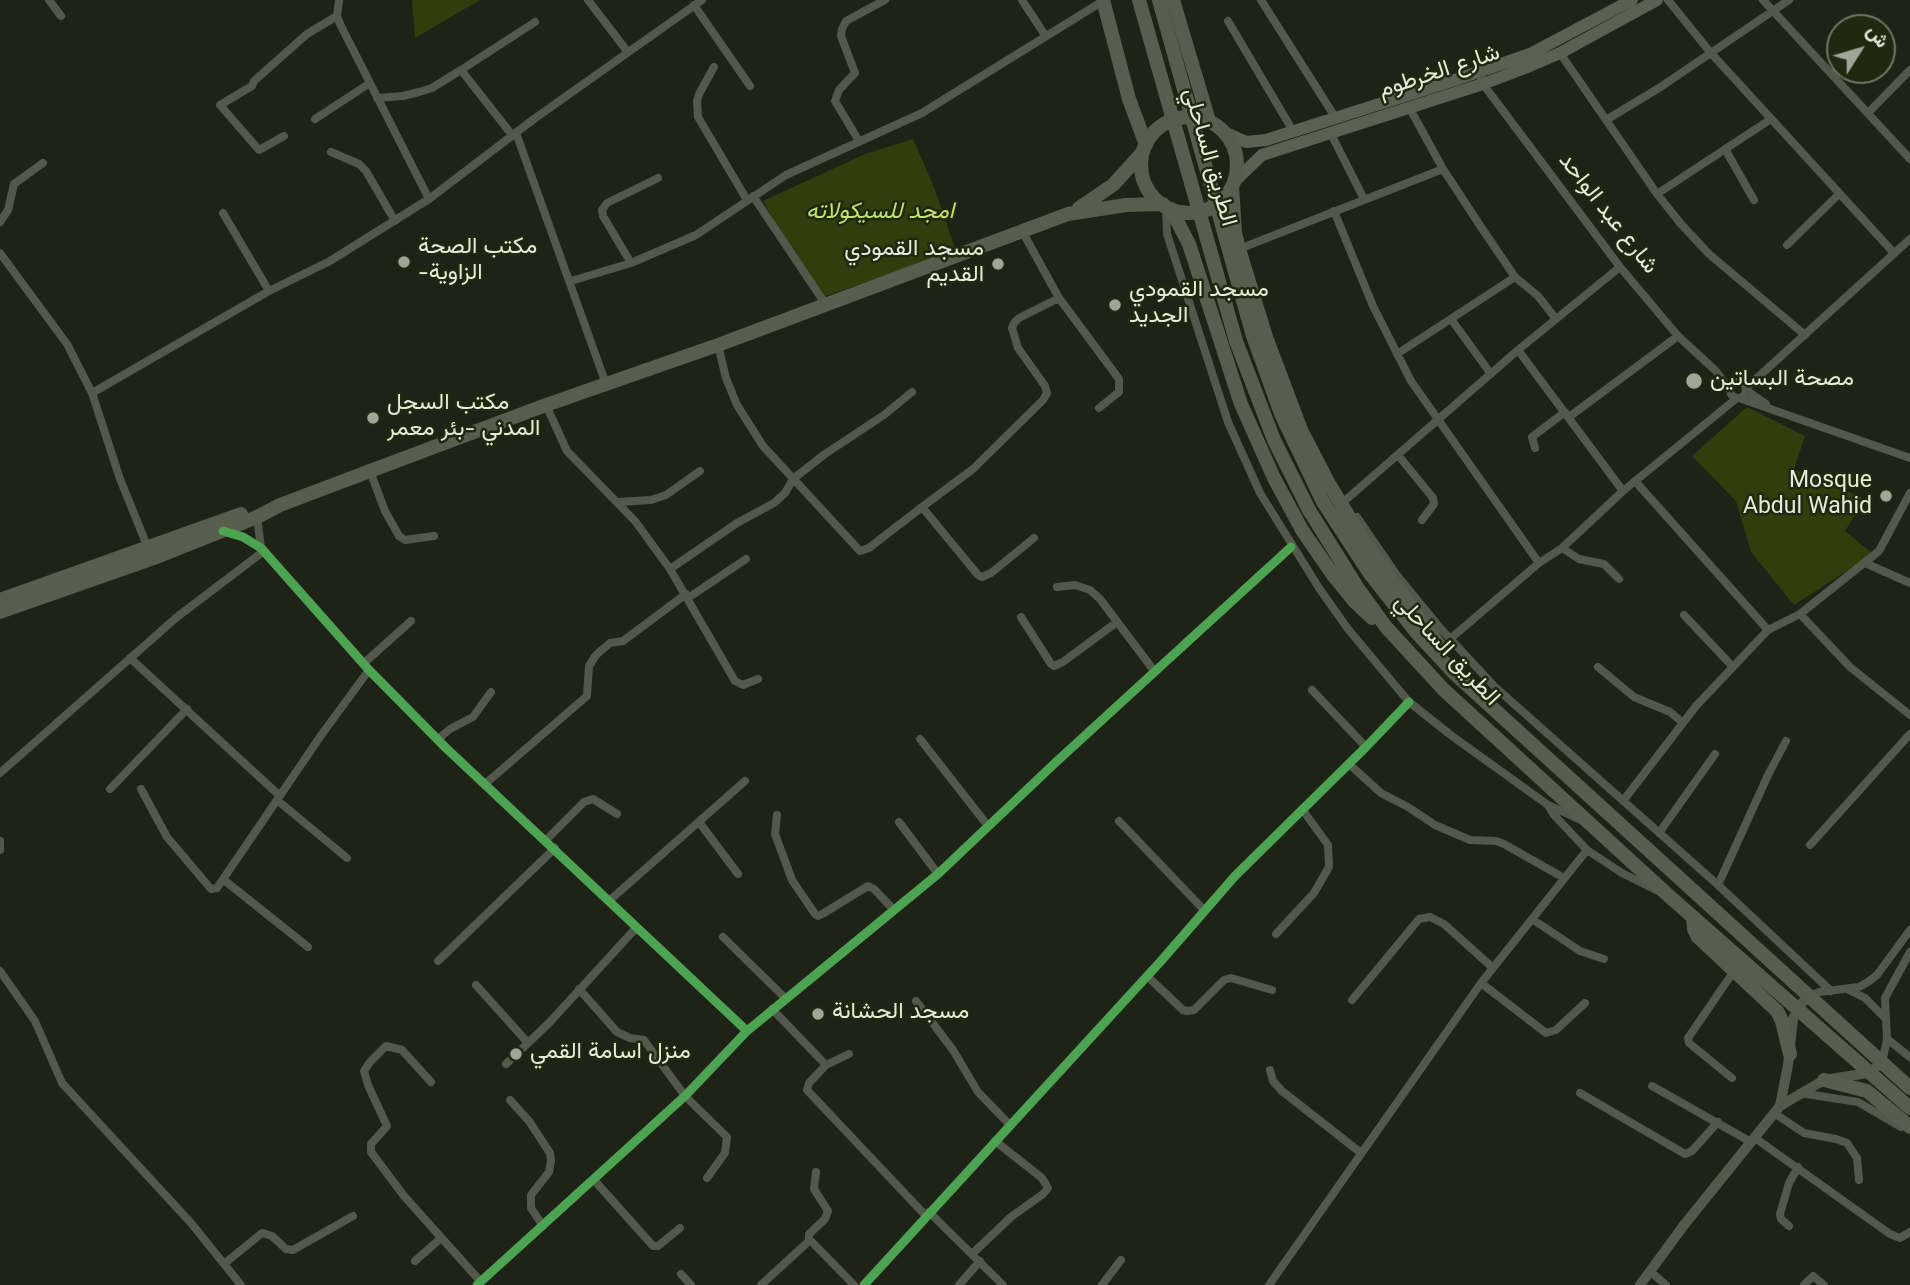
<!DOCTYPE html>
<html>
<head>
<meta charset="utf-8">
<style>
  body { margin:0 }
  #map { position:relative; width:1910px; height:1285px; overflow:hidden; background:#1f2216; font-family:Georgia,Vazirmatn,serif }
  canvas { display:block }
  .north { position:absolute; left:1826px; top:14px; width:70px; height:70px; box-sizing:border-box; background:#212810; border:2px solid #707662; border-radius:50%; rotate:53deg; font-size:19px; font-weight:700; line-height:28px; text-align:center; color:#e6ebdc }
  .north::after { content:''; display:block; margin:auto; width:24px; height:32px; background:#a0a597; clip-path:polygon(50% 0,100% 100%,50% 72%,0 100%) }
</style>
</head>
<body>
<div id="map">
<canvas width="1910" height="1285"></canvas>
<div class="north">ش</div>
</div>
<script>
const g = document.querySelector('canvas').getContext('2d');
g.lineJoin = 'round';
function fillPath(path, color) {
  g.fillStyle = color;
  g.fill(path, 'evenodd');
}
function shape(rows) {
  const path = new Path2D();
  for (const r of rows) {
    if (r.length === 3) {
      path.moveTo(r[0] + r[2], r[1]);
      path.arc(r[0], r[1], r[2], 0, 2 * Math.PI);
      continue;
    }
    path.moveTo(r[0], r[1]);
    for (let i = 2; i < r.length; i += 2) path.lineTo(r[i], r[i + 1]);
  }
  return path;
}
function strokePath(path, color, width, dash) {
  g.strokeStyle = color;
  g.lineWidth = width;
  g.lineCap = dash ? 'butt' : 'round';
  g.setLineDash(dash || []);
  g.stroke(path);
}
function drawText(font, color, halo, rows, align = 'center') {
  g.font = font + ' Georgia,Vazirmatn,serif';
  g.lineWidth = 5;
  g.setLineDash([]);
  g.textBaseline = 'middle';
  g.strokeStyle = halo;
  g.fillStyle = color;
  for (const [text, x, y, turn = 0] of rows) {
    g.save();
    g.translate(x, y);
    g.rotate((+turn || 0) * Math.PI / 180);
    g.textAlign = isNaN(turn) ? turn : align;
    if (halo) g.strokeText(text, 0, 0);
    g.fillText(text, 0, 0);
    g.restore();
  }
}
const green = shape([
  [412,0,480,0,415,38],
  [913,139,934,187,956,251,817,299,763,201,865,154],
  [1747,407,1805,436,1794,469,1865,499,1845,531,1873,554,1794,605,1751,552,1736,501,1692,456]
]);
const street = shape([
  [49,0,61,16],
  [339,0,337,16,340,24,429,199],
  [588,0,627,51],
  [1022,0,1045,35],
  [1261,0,1335,117],
  [1668,0,1710,52,1894,253],
  [1763,0,1910,159],
  [694,5,750,86],
  [1228,21,1293,131],
  [1560,53,1657,194,1681,224,1709,254,1805,335],
  [714,67,699,94,697,101,698,117,747,200],
  [1479,71,1483,84,1620,267,1678,336,1716,371,1730,390],
  [377,98,403,96,419,92,432,88,461,70],
  [1409,107,1443,169,1481,227,1515,277,1538,296,1556,319],
  [1868,113,1910,70],
  [315,119,370,83],
  [1606,120,1659,88,1789,0],
  [1330,132,1364,199],
  [516,133,606,384],
  [512,135,461,70,535,22],
  [284,136,259,150,220,105,252,86,254,81,307,34,337,16],
  [859,141,835,101,839,90,855,73,841,36,842,29,846,21,885,0],
  [1725,149,1754,200],
  [331,152,359,164,366,171,395,221],
  [1657,194,1771,119],
  [753,196,826,305],
  [1166,207,1167,234,1228,422,1260,493,1319,588,1348,629,1409,702,1452,736,1548,805,1579,819],
  [1334,211,1373,306,1411,381,1539,563],
  [223,213,269,291],
  [0,222,8,210,14,184,43,163],
  [1022,231,1059,298,1119,379,1119,392,1099,408],
  [1787,245,1839,194],
  [1239,249,1443,169],
  [0,253,67,344,92,393,120,479,148,548],
  [631,263,603,216,602,210,607,203,658,178],
  [571,281,631,263,696,235,786,175,922,113,1103,1],
  [1451,319,1491,374],
  [718,345,726,378,737,405,763,446,860,551,869,548,922,507,978,575,982,577,991,573,1034,538],
  [1518,350,1623,491],
  [1397,354,1515,277],
  [1738,390,8],
  [1746,388,1910,239],
  [1746,390,1766,404],
  [92,393,269,291,330,261,429,199,534,119,702,0],
  [1739,398,1910,458],
  [546,405,567,451,635,521,670,569,735,681,743,685,758,679],
  [1569,417,1678,336],
  [1535,448,1532,437,1565,412],
  [1398,455,1433,498,1434,504,1422,520],
  [370,471,385,511,399,536,405,540,434,536],
  [1635,481,1768,630],
  [618,502,651,500,666,495,700,471],
  [1341,504,1518,350,1620,267],
  [922,507,973,469,1043,400,1047,393,1045,386,1018,348,1012,328,1014,323,1019,318,1059,298],
  [257,517,261,548],
  [1357,517,1396,574,1441,629,1495,687,1718,885,1831,991],
  [226,532,243,537,261,548,369,670,446,748,747,1031],
  [1562,548,1579,559,1604,564,1619,579],
  [1865,563,1910,583],
  [670,569,737,523,774,503,785,493,793,479,825,454,884,415,912,392],
  [1057,587,1075,585,1090,590,1100,599,1155,672],
  [688,598,746,559],
  [1800,614,1850,667,1910,715],
  [1684,615,1733,667],
  [1021,617,1051,664,1054,666,1063,662,1117,622],
  [1450,639,1539,563,1562,548,1623,491,1737,398],
  [130,658,280,796],
  [363,664,411,621],
  [1598,667,1634,697,1670,712,1682,722],
  [1312,690,1366,747],
  [438,739,450,729,473,717,491,692],
  [920,739,988,826],
  [1349,764,1381,793,1408,807,1435,825,1470,840,1496,841,1504,844,1564,878],
  [0,773,177,617,264,551],
  [485,784,587,696,589,666,596,655,610,643,623,641,686,594],
  [110,789,187,709],
  [141,789,167,837,211,889,217,888,322,734,369,670],
  [277,800,347,858],
  [1623,801,1696,706,1768,630,1800,614,1879,551,1910,493],
  [1548,805,1554,815,1587,850,1622,873,1656,890],
  [777,815,775,834,792,880,815,914,818,916,824,913,868,886,874,889,893,909],
  [1119,821,1204,910],
  [699,822,738,874],
  [899,822,938,874],
  [1659,833,1715,754],
  [546,840,584,802,593,799,617,814],
  [0,841,0,850],
  [1810,845,1910,734],
  [224,880,308,947],
  [1718,885,1768,775,1786,741],
  [610,900,745,781],
  [1532,919,1580,951,1604,959],
  [1276,934,1314,893,1329,867,1328,845,1302,809],
  [723,937,785,998],
  [438,961,555,848],
  [0,971,35,1021,62,1083,191,1223,241,1285],
  [1147,976,1183,1010,1187,1011,1194,1010,1224,980,1231,978,1272,990],
  [1481,983,1546,1033,1556,1030,1585,1003],
  [476,985,528,1043],
  [579,989,617,1032,630,1038,644,1040,685,1096,727,1137,725,1153,707,1178],
  [1847,989,1865,998,1885,1018],
  [1808,997,1819,992,1859,987,1868,982,1877,975,1910,930],
  [1352,1000,1419,919,1430,917,1444,924,1493,968],
  [916,1001,953,1050,978,1092,1010,1125],
  [772,1009,826,1065],
  [1887,1039,1910,1057],
  [849,1054,826,1065,809,1083,807,1090,926,1216],
  [1882,1063,1887,1039,1885,998,1910,952],
  [506,1064,549,1023,636,928],
  [1270,1070,1273,1081,1282,1091,1361,1153],
  [1732,1078,1689,1043,1688,1038,1734,971],
  [431,1082,402,1050,386,1046,370,1062,364,1071,368,1085,387,1126,371,1144,371,1152,404,1196,481,1282],
  [1652,1086,1751,1142],
  [1580,1093,1685,1154,1692,1151,1718,1122],
  [1800,1093,1858,1102,1901,1127],
  [510,1100,529,1121,550,1153,551,1161,549,1172,531,1195,531,1208,543,1226],
  [1774,1113,1804,1133,1836,1139,1847,1143,1857,1158,1859,1180],
  [1755,1138,1890,1234,1900,1238,1910,1232],
  [594,1180,653,1246,658,1246,680,1228],
  [929,1212,1003,1285],
  [1789,1226,1781,1219,1780,1214,1789,1183,1798,1167],
  [809,1241,809,1234,825,1219,828,1211,814,1189,816,1172],
  [972,1254,1011,1217,1043,1194,1048,1188,1042,1178,995,1141],
  [415,1261,440,1239],
  [224,1264,262,1233,272,1236,286,1249,293,1250,353,1216],
  [1651,1272,1666,1285],
  [681,1274,691,1285],
  [477,1285,685,1096,747,1031,938,874,1055,763,1291,547],
  [761,1285,809,1241,812,1242,854,1285],
  [864,1285,1161,961,1235,876,1366,747,1409,702],
  [959,1285,980,1261],
  [1102,1285,1121,1260],
  [1269,1285,1481,983,1587,850],
  [1804,1285,1813,1276,1824,1285]
]);
const secondary = shape([
  [1780,1106,1788,1065,1793,1019,1802,1003,1808,997],
  [1640,1285,1684,1225,1780,1106,1824,1080,1868,1073,1882,1063]
]);
const primary = shape([
  [1224,132,1246,142,1266,140,1455,80,1530,54,1632,0],
  [1235,181,1262,155,1483,84,1525,68,1560,53,1657,0]
]);
const highway = shape([
  [1103,0,1129,99,1146,145],
  [1173,0,1209,121],
  [1189,165,48],
  [1232,186,1235,233,1239,249,1266,337,1301,430,1329,484,1368,548,1442,649],
  [1079,208,1113,185,1142,153],
  [1171,209,1189,244,1241,404,1274,478,1302,530,1333,575,1355,602,1372,618],
  [1323,502,1370,574,1416,632,1453,672,1910,1088],
  [1309,510,1357,587,1386,627,1444,690,1669,896,1910,1108],
  [0,600,241,514],
  [0,612,154,558,257,517,280,505,370,471,546,405,718,345,1068,214,1126,205,1163,204],
  [1693,918,1694,929,1698,937,1777,1011,1782,1021,1790,1054],
  [1824,1080,1867,1091,1910,1127]
]);
const highwayBridge = shape([
  [1139,0,1236,341,1274,440,1309,510],
  [1159,0,1253,336,1281,414,1323,502]
]);
const cycleway = shape([
  [223,531,243,537,261,548,369,670,446,748,747,1031],
  [477,1285,685,1096,747,1031,938,874,1055,763,1291,547],
  [864,1285,1161,961,1235,876,1366,747,1409,702]
]);
const markers = [
  [404,262,7,"#a0a597"],
  [998,264,7,"#a0a597"],
  [1115,305,7,"#a0a597"],
  [1694,381,9,"#a0a597"],
  [373,418,7,"#a0a597"],
  [1886,496,7,"#a0a597"],
  [818,1014,7,"#a0a597"],
  [516,1054,7,"#a0a597"]
];
const streetNames = [
  ["شارع الخرطوم",1440,74,-18],
  ["الطريق الساحلي",1207,158,74],
  ["شارع عبد الواحد",1606,215,52],
  ["الطريق الساحلي",1445,652,47]
];
const parkNames = [
  ["امجد للسيكولاته",880,214]
];
const poiNames = [
  ["مكتب الصحة",418,249],
  ["-الزاوية",418,275],
  ["مسجد القمودي",984,251,"right"],
  ["القديم",984,277,"right"],
  ["مسجد القمودي",1129,292],
  ["الجديد",1129,318],
  ["مصحة البساتين",1710,381],
  ["مكتب السجل",387,405],
  ["المدني -بئر معمر",387,431],
  ["Mosque",1872,483,"right"],
  ["Abdul Wahid",1872,509,"right"],
  ["مسجد الحشانة",832,1014],
  ["منزل اسامة القمي",530,1054]
];
fillPath(green, '#313d0d');
strokePath(street, '#54584c', 8);
strokePath(secondary, '#55594c', 10);
strokePath(primary, '#5b6052', 12);
strokePath(highway, '#585e4d', 14);
strokePath(highwayBridge, '#585e4d', 14);
strokePath(cycleway, '#4ca352', 9);
for (const [x, y, r, color] of markers) {
  const dot = new Path2D();
  dot.arc(x, y, r, 0, 2 * Math.PI);
  g.fillStyle = color;
  g.fill(dot);
  strokePath(dot, '#212810', 2.5);
}
drawText('23px', '#e6ebdc', '#212810', streetNames);
drawText('italic 23px', '#c2e172', '#212810', parkNames);
drawText('23px', '#e6ebdc', '#212810', poiNames, 'left');
</script>
</body>
</html>
